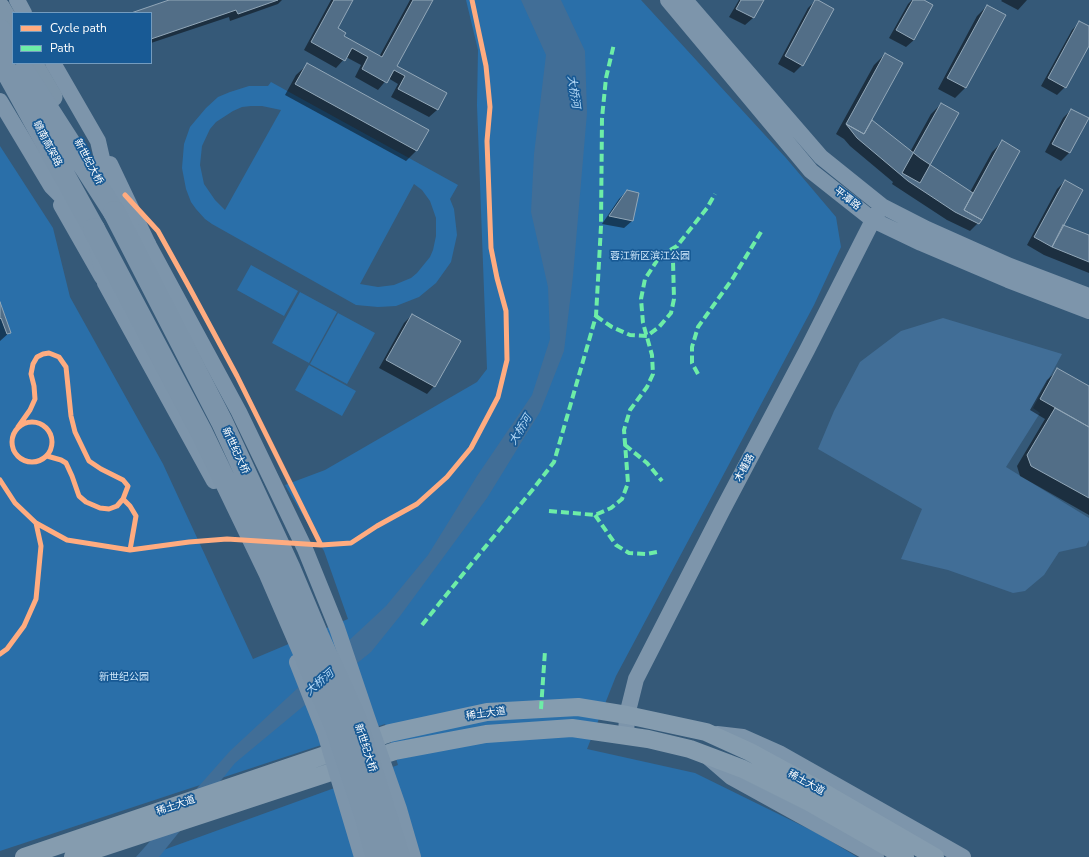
<!DOCTYPE html>
<html>
<head>
<meta charset="utf-8">
<style>
  body { margin:0 }
  #map { position:relative; width:1089px; height:857px; overflow:hidden; background:#355978; font-family:"Nunito Sans",sans-serif }
  canvas { display:block }
  .legend { position:absolute; left:12px; top:12px; width:140px; height:52px; box-sizing:border-box; background:#185a95; border:1px solid #749cbf; margin:0; padding:5px 7px; list-style:none; font-size:12px; color:#fff }
  .legend li { display:flex; align-items:center; gap:8px; height:20px }
  .legend b { width:20px; border:1px solid #749cbf }
</style>
</head>
<body>
<div id="map">
<canvas width="1089" height="857"></canvas>
<ul class="legend">
<li><b style="height:5px;background:#ffac80"></b>Cycle path</li>
<li><b style="height:5px;background:#6deda7"></b>Path</li>
</ul>
</div>
<script>
const g = document.querySelector('canvas').getContext('2d');
g.lineJoin = 'round';
function fillPath(path, color) {
  g.fillStyle = color;
  g.fill(path, 'evenodd');
}
function shape(rows) {
  const path = new Path2D();
  for (const r of rows) {
    if (r.length === 3) {
      path.moveTo(r[0] + r[2], r[1]);
      path.arc(r[0], r[1], r[2], 0, 2 * Math.PI);
      continue;
    }
    path.moveTo(r[0], r[1]);
    for (let i = 2; i < r.length; i += 2) path.lineTo(r[i], r[i + 1]);
  }
  return path;
}
function strokePath(path, color, width, dash) {
  g.strokeStyle = color;
  g.lineWidth = width;
  g.lineCap = dash ? 'butt' : 'round';
  g.setLineDash(dash || []);
  g.stroke(path);
}
function drawText(font, color, halo, rows, align = 'center') {
  g.font = font + ' "Nunito Sans","Noto Sans SC",sans-serif';
  g.lineWidth = 3.5;
  g.setLineDash([]);
  g.textBaseline = 'middle';
  g.strokeStyle = halo;
  g.fillStyle = color;
  for (const [text, x, y, turn = 0] of rows) {
    g.save();
    g.translate(x, y);
    g.rotate((+turn || 0) * Math.PI / 180);
    g.textAlign = isNaN(turn) ? turn : align;
    if (halo) g.strokeText(text, 0, 0);
    g.fillText(text, 0, 0);
    g.restore();
  }
}
const green = shape([
  [466,0,641,0,786,158,836,217,841,247,814,305,616,676,587,749,695,773,821,835,857,857,144,857,398,765,385,724,0,851,0,146,53,228,70,297,163,464,253,659,348,619,324,551,285,485,325,470,477,382,487,369,477,105,478,50],
  [271,82,458,185,450,199,454,209,457,235,451,262,436,283,419,297,396,306,378,307,356,305,212,224,205,219,196,209,191,202,186,189,182,168,184,144,190,127,206,108,218,97,230,92,249,86,268,86],
  [251,106,262,106,281,110,225,210,215,200,204,184,200,165,202,146,210,129,216,122,233,111,242,107],
  [414,184,422,190,430,201,436,218,436,236,433,250,430,257,417,273,411,278,394,285,378,287,360,284],
  [251,265,298,291,284,316,237,290],
  [300,292,337,312,309,363,272,343],
  [338,313,375,333,347,384,310,364],
  [309,365,356,391,342,416,295,390]
]);
const water = shape([
  [521,0,561,0,585,51,587,113,573,276,564,351,540,412,487,498,400,616,371,652,300,709,235,763,159,857,136,857,230,751,386,606,428,555,477,476,532,395,550,339,548,287,531,212,534,154,546,55],
  [943,318,1062,354,1033,408,1040,413,1006,467,1089,518,1089,540,1086,546,1059,552,1044,575,1025,591,1013,593,948,570,901,559,922,509,818,449,834,411,860,362,901,331]
]);
const shadow = shape([
  [172,0,282,0,278,4,230,21,229,17,151,43,151,13,134,13],
  [331,0,352,0,336,29,343,37,379,57,410,0,433,0,395,66,446,94,437,110,429,117,391,97,398,84,388,78,378,90,355,77,361,65,346,57,336,68,304,50],
  [739,0,763,0,753,18,745,25,729,17],
  [816,0,802,65,794,73,778,64,808,8],
  [912,0,922,0,914,40,906,47,889,38,908,4],
  [1002,0,1027,0,1018,10,1001,1],
  [987,6,965,88,955,98,938,89,977,16],
  [1080,22,1089,27,1089,44,1065,87,1057,95,1041,86,1072,30],
  [885,54,869,125,872,122,910,152,931,114,941,104,929,165,970,192,992,152,1002,142,978,223,970,231,947,220,892,184,893,182,850,146,844,139,836,134,874,65],
  [307,65,416,151,406,161,285,95,296,75],
  [1071,110,1087,119,1069,153,1061,161,1045,152,1063,118],
  [1065,181,1062,226,1089,236,1089,273,1044,255,1027,245,1057,189],
  [627,191,632,221,624,228,602,224,619,199],
  [0,303,10,332,0,341],
  [412,315,434,386,427,394,379,368,404,323],
  [1058,370,1089,387,1089,515,1020,476,1017,466,1045,419,1030,410,1047,380]
]);
const building = shape([
  [169,0,278,0,238,14,236,10,151,39,151,13,131,13,169,0],
  [334,0,353,0,338,28,346,33,344,36,382,57,413,0,433,0,397,66,447,93,438,110,398,89,405,76,394,70,387,83,362,69,368,57,352,48,345,61,311,42,334,0],
  [741,0,764,0,754,18,736,9,741,0],
  [815,0,818,0,834,9,803,66,785,56,815,0],
  [913,0,924,0,933,5,914,40,896,30,913,0],
  [987,5,1006,15,966,88,947,78,987,5],
  [1079,21,1089,26,1089,46,1066,88,1048,78,1079,21],
  [885,53,903,63,864,134,846,124,885,53],
  [307,63,429,130,417,151,295,84,307,63],
  [941,103,959,113,920,183,902,173,941,103],
  [1071,109,1089,118,1070,153,1052,144,1071,109],
  [872,120,920,158,973,193,964,210,982,220,979,224,955,212,908,181,857,138,846,124,864,134,872,120],
  [1002,140,1020,151,982,220,964,210,1002,140],
  [1065,180,1083,190,1052,247,1034,237,1065,180],
  [627,190,639,193,633,221,609,216,627,190],
  [1063,225,1089,235,1089,262,1052,247,1063,225],
  [0,302,11,333,7,334,1,318,0,319,0,302],
  [412,314,461,341,435,387,386,360,412,314],
  [1057,368,1089,386,1089,427,1040,399,1057,368],
  [1055,408,1089,427,1089,498,1031,466,1027,455,1055,408]
]);
const tertiary = shape([
  [17,0,24,13],
  [668,0,811,171,873,220,921,243,1008,280,1089,311],
  [685,0,821,157,882,206,927,229,1010,266,1089,296],
  [53,63,98,141,112,202],
  [0,101,51,186,82,217],
  [110,164,148,244],
  [61,205,102,277],
  [717,734,743,737,779,753,963,857],
  [626,736,627,715,636,679,723,509,807,350,873,220,882,206],
  [709,758,731,777,876,857]
]);
const secondary = shape([
  [24,857,390,733,487,712,578,707,627,715,706,732,750,752,816,788,935,857],
  [73,857,395,751,486,734,572,728,648,739,690,749,743,769,809,802,905,857]
]);
const primary = shape([
  [0,8,13,30],
  [32,63,52,97]
]);
const trunk = shape([
  [0,30,13,53],
  [0,59,94,229],
  [24,72,114,212]
]);
const tertiaryBridge = shape([
  [122,219,148,244,239,412,305,549,337,628,367,717,399,809,413,857],
  [97,246,105,283,214,481],
  [297,662,325,733,362,857]
]);
const trunkBridge = shape([
  [114,212,222,422,289,567,318,636,355,718,399,857],
  [94,229,202,433,269,572,336,727,366,817,377,857]
]);
const quiet = shape([
  [596,316,612,327,630,335,647,336,659,327,671,313,674,299,673,261,677,246],
  [698,374,692,363,692,347,698,327,733,278,761,232],
  [625,445,647,463,662,481],
  [549,511,595,515,611,508,622,499,628,483,624,430,630,410,647,387,653,374,652,355,643,323,641,299,645,279,660,256,677,246,707,208,715,194],
  [595,515,616,545,629,553,646,554,657,552],
  [422,625,472,563,534,488,554,462,596,316,601,226,602,118,606,78,614,44],
  [541,709,545,651]
]);
const cycleway = shape([
  [125,195,158,231,188,285,237,376,321,545],
  [32,442,20],
  [18,427,30,410,35,399,34,386,31,374,33,364,37,357,43,354,49,353,59,357,66,367,71,416,75,432,89,461,101,469,123,480,128,486,123,499,117,506,109,509,100,508,86,502,79,496,72,476,66,463,61,460,47,456],
  [0,480,15,503,36,523,41,546,36,599,24,626,7,649,0,654],
  [123,499,130,506,136,516,130,550],
  [36,523,67,540,130,550,189,542,227,539,321,545,351,543,377,526,417,504,447,477,471,448,498,397,507,360,506,311,497,278,491,248,487,141,490,107,486,66,472,0]
]);
const streetNames = [
  ["赣南高架路",47,144,62],
  ["新世纪大桥",88,162,62],
  ["平潭路",847,199,38],
  ["新世纪大桥",235,451,65],
  ["木槿路",745,468,-62],
  ["稀土大道",486,714,-8],
  ["新世纪大桥",365,748,72],
  ["稀土大道",806,783,29],
  ["稀土大道",176,806,-19]
];
const parkNames = [
  ["蓉江新区滨江公园",650,257],
  ["新世纪公园",124,678]
];
const waterNames = [
  ["大桥河",573,92,82],
  ["大桥河",521,430,-59],
  ["大桥河",320,683,-41]
];
fillPath(green, '#2a6fa9');
fillPath(water, '#416e97');
fillPath(shadow, '#0007');
fillPath(building, '#526e87');
strokePath(building, '#92a7b8', 1);
strokePath(tertiary, '#7d95ab', 16);
strokePath(secondary, '#859caf', 18);
strokePath(primary, '#7c94a9', 21);
strokePath(trunk, '#7c94aa', 22);
strokePath(tertiaryBridge, '#7d95ab', 16);
strokePath(trunkBridge, '#7c94aa', 22);
strokePath(quiet, '#6deda7', 4, [8, 4]);
strokePath(cycleway, '#ffac80', 5);
drawText('10px', '#fff', '#185a95', streetNames);
drawText('10px', '#d0e8fb', '#185a95', parkNames);
drawText('italic 11px', '#b6daf7', '#185a95', waterNames);
</script>
</body>
</html>
